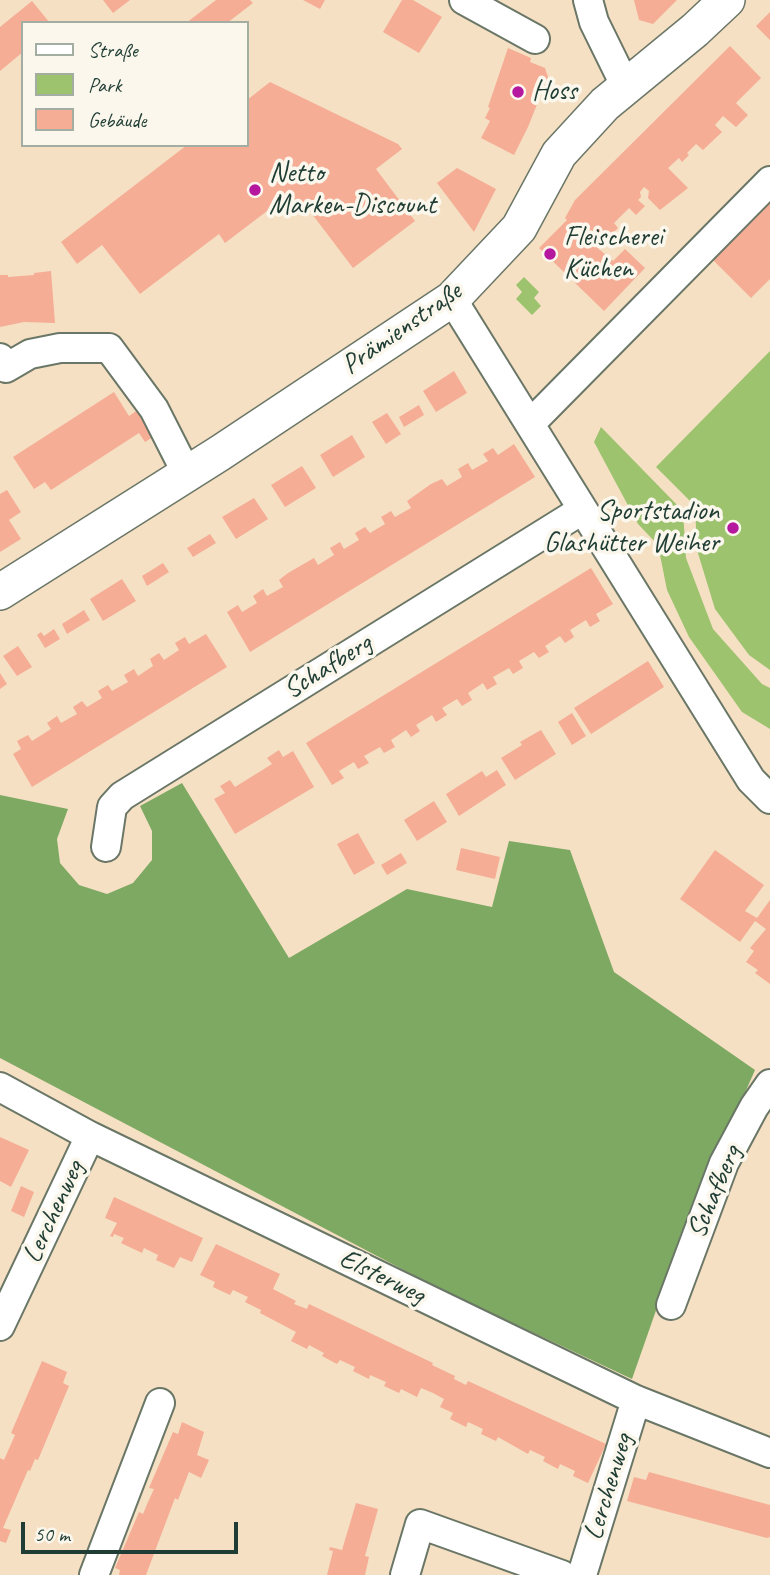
<!DOCTYPE html>
<html>
<head>
<meta charset="utf-8">
<style>
  body { margin:0 }
  #map { position:relative; width:770px; height:1575px; overflow:hidden; background:#f5e0c4; font-family:Caveat,sans-serif }
  canvas { display:block }
  .legend { position:absolute; left:21px; top:21px; width:228px; height:126px; box-sizing:border-box; background:#fbf7ec; border:2px solid #a3ada2; margin:0; padding:9px 12px; list-style:none; font-size:21px; color:#1f3d34 }
  .legend li { display:flex; align-items:center; gap:14px; height:35px }
  .legend b { width:35px; border:2px solid #a3ada2 }
  .scale { position:absolute; left:21px; top:1522px; width:217px; height:32px; box-sizing:border-box; border:4px solid #1f3d34; border-top:0; padding-left:9px; font-size:21px; line-height:24px; white-space:nowrap; color:#1f3d34; -webkit-text-stroke:5px #fbf7ec; paint-order:stroke }
</style>
</head>
<body>
<div id="map">
<canvas width="770" height="1575"></canvas>
<ul class="legend">
<li><b style="height:9px;background:#fff"></b>Straße</li>
<li><b style="height:19px;background:#9dc36f"></b>Park</li>
<li><b style="height:19px;background:#f5ad95"></b>Gebäude</li>
</ul>
<div class="scale">50 m</div>
</div>
<script>
const g = document.querySelector('canvas').getContext('2d');
g.lineJoin = 'round';
function fillPath(path, color) {
  g.fillStyle = color;
  g.fill(path, 'evenodd');
}
function shape(rows) {
  const path = new Path2D();
  for (const r of rows) {
    path.moveTo(r[0], r[1]);
    for (let i = 2; i < r.length; i += 2) path.lineTo(r[i], r[i + 1]);
  }
  return path;
}
function strokePath(path, color, width, dash) {
  g.strokeStyle = color;
  g.lineWidth = width;
  g.lineCap = dash ? 'butt' : 'round';
  g.setLineDash(dash || []);
  g.stroke(path);
}
function drawText(font, color, halo, rows, align = 'center') {
  g.font = font + ' Caveat,sans-serif';
  g.lineWidth = 7;
  g.setLineDash([]);
  g.textBaseline = 'middle';
  g.strokeStyle = halo;
  g.fillStyle = color;
  for (const [text, x, y, turn = 0] of rows) {
    g.save();
    g.translate(x, y);
    g.rotate((+turn || 0) * Math.PI / 180);
    g.textAlign = isNaN(turn) ? turn : align;
    if (halo) g.strokeText(text, 0, 0);
    g.fillText(text, 0, 0);
    g.restore();
  }
}
const green = shape([
  [524,277,539,292,534,298,541,306,532,315,516,299,522,292,516,285],
  [770,351,770,670,749,655,715,609,697,550,695,506,656,467],
  [601,427,683,511,686,558,713,629,762,684,770,688,770,729,742,712,689,637,667,590,658,545,638,524,594,442]
]);
const forest = shape([
  [182,783,289,958,407,889,492,907,509,841,570,850,614,972,755,1070,681,1239,632,1379,438,1288,0,1058,0,795,68,809,57,839,60,863,79,885,107,894,133,883,152,860,152,831,140,806]
]);
const building = shape([
  [103,0,130,0,113,13],
  [216,0,250,0,253,3,227,23,186,23],
  [303,0,325,0,320,9],
  [402,0,413,0,442,17,419,53,383,32],
  [634,0,677,0,653,24,639,20],
  [32,1,50,23,23,23,23,52,0,71,0,27],
  [770,12,770,40,756,26],
  [730,46,761,78,736,103,748,115,736,127,723,116,715,125,722,132,703,150,696,144,687,153,689,155,682,162,679,158,668,168,688,188,660,210,648,198,649,191,644,187,640,192,641,197,638,200,645,206,636,215,629,208,614,223,618,228,610,236,606,232,593,244,613,261,625,249,645,268,604,311,539,248,567,220,565,218,575,200],
  [508,48,531,58,530,62,545,68,548,77,528,127,514,155,481,138,490,121,485,118,490,108,488,107],
  [270,82,398,144,402,149,376,169,415,221,353,268,309,210,275,205,225,243,219,234,140,294,102,245,77,264,61,242,187,145,247,145,247,100],
  [457,168,496,189,474,232,437,183],
  [770,197,770,279,751,298,710,257],
  [51,271,55,323,24,322,0,327,0,275,8,275,8,277,34,275,34,273],
  [454,371,467,393,436,412,423,391],
  [114,392,129,416,139,409,156,435,145,442,139,433,51,490,45,482,34,489,13,457],
  [419,405,424,415,404,427,399,417],
  [387,413,401,434,386,444,372,422],
  [352,435,365,457,333,477,320,455],
  [514,444,535,477,250,652,227,612,238,605,242,612,257,603,253,596,263,589,267,596,283,587,279,580,288,573,314,558,318,565,334,555,330,548,340,542,344,549,359,540,355,533,365,527,370,533,385,524,381,517,391,511,395,517,411,508,407,501,431,484,442,479,447,486,462,477,458,469,468,463,472,470,488,461,483,454,493,448,498,455],
  [302,466,316,488,285,507,271,485],
  [7,490,21,512,9,520,21,539,0,552,0,494],
  [254,498,268,519,236,539,222,517],
  [210,534,216,543,193,557,187,548],
  [163,563,169,572,147,586,142,576],
  [591,568,613,604,596,614,600,621,590,627,586,620,570,630,574,637,565,643,560,636,545,646,549,652,539,658,534,652,519,661,523,668,513,674,509,668,493,677,497,684,487,690,483,683,468,693,472,700,462,706,457,699,442,708,447,715,436,722,432,715,416,725,420,731,411,737,406,730,391,740,395,747,384,753,380,747,364,756,369,763,358,769,354,762,339,771,344,778,332,785,306,743],
  [122,579,136,601,103,621,90,599],
  [84,610,90,620,67,634,62,624],
  [54,629,60,639,45,648,37,635,41,632,44,636],
  [206,634,227,667,32,787,13,754,21,749,17,741,28,735,32,741,51,729,47,723,57,716,61,723,77,714,73,707,82,701,87,707,102,698,98,691,108,685,112,691,128,682,124,675,134,669,138,676,153,666,150,659,159,653,164,660,179,650,175,643,185,637,189,644],
  [18,646,32,667,17,676,3,656],
  [648,661,664,687,591,734,574,708],
  [0,673,7,684,0,689],
  [572,713,586,736,572,745,558,722],
  [541,730,556,754,515,780,501,758,522,745,520,742],
  [279,750,283,757,293,751,314,787,235,834,214,799,225,793,220,786,230,780,235,787,272,764,267,758],
  [497,770,506,785,459,816,446,794,482,771,486,777],
  [434,801,447,822,417,841,404,820],
  [358,833,375,863,354,875,337,844],
  [461,848,500,857,495,879,456,870],
  [715,850,764,885,745,911,757,918,770,900,770,984,755,973,758,970,746,962,754,951,750,948,766,929,755,921,740,942,680,899],
  [401,853,407,863,387,875,381,865],
  [0,1137,29,1150,11,1187,0,1181],
  [21,1186,34,1192,24,1217,11,1211],
  [114,1197,203,1238,192,1262,180,1257,174,1268,156,1260,158,1255,144,1248,142,1253,121,1243,124,1238,114,1234,113,1237,110,1236,117,1223,105,1218],
  [216,1244,280,1274,273,1289,296,1301,294,1304,307,1309,309,1304,433,1363,432,1365,455,1376,454,1379,466,1385,468,1381,606,1444,588,1483,573,1476,575,1471,560,1464,558,1469,543,1461,545,1457,530,1450,528,1454,498,1437,496,1441,481,1434,483,1429,468,1422,466,1427,450,1419,453,1413,440,1407,444,1399,433,1393,421,1388,417,1397,401,1389,399,1393,384,1386,386,1382,370,1375,369,1379,353,1371,355,1367,340,1360,337,1364,322,1356,324,1353,309,1345,307,1349,291,1341,296,1332,260,1313,261,1310,245,1302,248,1297,233,1290,230,1295,213,1287,215,1282,200,1275],
  [42,1361,67,1372,63,1383,69,1386,38,1460,35,1459,30,1471,28,1470,3,1528,11,1530,6,1543,0,1541,0,1458,4,1460,15,1435,11,1433],
  [182,1422,204,1432,197,1455,209,1460,201,1478,189,1472,178,1500,175,1498,146,1575,119,1575,120,1570,115,1568,139,1512,143,1514,148,1502,154,1489,149,1488,173,1432,178,1434],
  [649,1472,770,1505,770,1537,767,1538,627,1501,634,1477,646,1480],
  [356,1503,378,1509,365,1556,369,1557,365,1575,327,1575,333,1551,329,1550,330,1547,342,1550]
]);
const minor = shape([
  [464,0,535,39],
  [588,0,594,22,625,85],
  [452,299,751,780,770,799],
  [0,358,6,368,30,354,60,348,109,348,154,409,187,474],
  [531,423,770,181],
  [106,847,112,807,122,796,582,510],
  [0,1087,90,1136,636,1400,770,1453],
  [671,1305,724,1163,754,1107,770,1084],
  [0,1326,90,1136],
  [94,1575,160,1403],
  [405,1575,420,1524,562,1575],
  [582,1575,636,1400]
]);
const tertiary = shape([
  [0,592,220,453,452,299,519,228,559,154,605,104,695,30,727,0]
]);
const markers = [
  [518,92,7,"#b5179e"],
  [255,190,7,"#b5179e"],
  [550,254,7,"#b5179e"],
  [733,528,7,"#b5179e"]
];
const poiNames = [
  ["Hoss",532,92],
  ["Netto",269,174],
  ["Marken-Discount",269,206],
  ["Fleischerei",564,238],
  ["Küchen",564,270],
  ["Sportstadion",719,512,"right"],
  ["Glashütter Weiher",719,544,"right"]
];
const streetNames = [
  ["Prämienstraße",402,329,-35],
  ["Schafberg",328,667,-32],
  ["Schafberg",715,1192,-67],
  ["Lerchenweg",54,1212,-65],
  ["Elsterweg",382,1277,26],
  ["Lerchenweg",609,1487,-73]
];
fillPath(green, '#9dc36f');
fillPath(forest, '#7ea962');
fillPath(building, '#f5ad95');
strokePath(minor, '#6a7666', 32);
strokePath(tertiary, '#6a7666', 38);
strokePath(minor, '#fff', 28);
strokePath(tertiary, '#fff', 35);
for (const [x, y, r, color] of markers) {
  const dot = new Path2D();
  dot.arc(x, y, r, 0, 2 * Math.PI);
  g.fillStyle = color;
  g.fill(dot);
  strokePath(dot, '#fbf7ec', 2.5);
}
drawText('28px', '#1f3d34', '#fbf7ec', poiNames, 'left');
drawText('28px', '#1f3d34', '#fbf7ec', streetNames);
</script>
</body>
</html>
